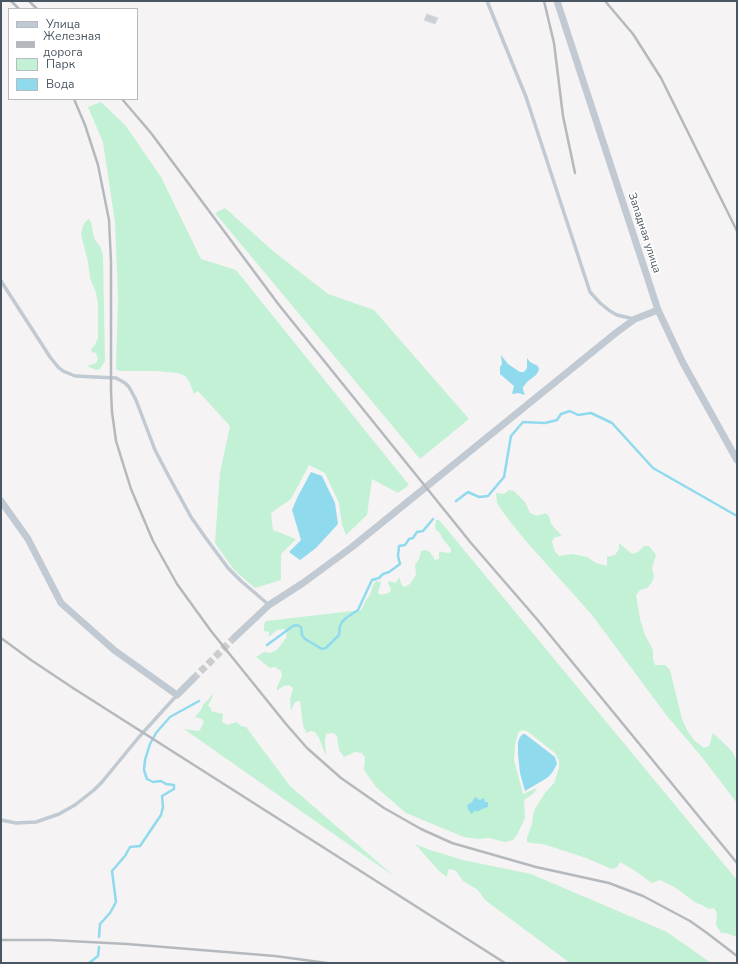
<!DOCTYPE html>
<html>
<head>
<meta charset="utf-8">
<style>
  body { margin:0 }
  #map { position:relative; width:738px; height:964px; overflow:hidden; background:#f5f3f3; font-family:"Nunito Sans",sans-serif }
  canvas { display:block }
  .frame { position:absolute; inset:0; border:2px solid #4a5661; pointer-events:none }
  .legend { position:absolute; left:8px; top:8px; width:130px; height:92px; box-sizing:border-box; background:#fff; border:1px solid #b7bbc0; margin:0; padding:5px 7px; list-style:none; font-size:12px; color:#4a5661 }
  .legend li { display:flex; align-items:center; gap:8px; height:20px }
  .legend b { width:20px; border:1px solid #b7bbc0 }
</style>
</head>
<body>
<div id="map">
<canvas width="738" height="964"></canvas>
<div class="frame"></div>
<ul class="legend">
<li><b style="height:5px;background:#c1cad2"></b>Улица</li>
<li><b style="height:5px;background:#b5b8bd"></b>Железная дорога</li>
<li><b style="height:11px;background:#c3f1d5"></b>Парк</li>
<li><b style="height:11px;background:#90daee"></b>Вода</li>
</ul>
</div>
<script>
const g = document.querySelector('canvas').getContext('2d');
g.lineJoin = 'round';
function fillPath(path, color) {
  g.fillStyle = color;
  g.fill(path, 'evenodd');
}
function shape(rows) {
  const path = new Path2D();
  for (const r of rows) {
    path.moveTo(r[0], r[1]);
    for (let i = 2; i < r.length; i += 2) path.lineTo(r[i], r[i + 1]);
  }
  return path;
}
function strokePath(path, color, width, dash) {
  g.strokeStyle = color;
  g.lineWidth = width;
  g.lineCap = dash ? 'butt' : 'round';
  g.setLineDash(dash || []);
  g.stroke(path);
}
function drawText(font, color, halo, rows, align = 'center') {
  g.font = font + ' "Nunito Sans",sans-serif';
  g.lineWidth = 3.5;
  g.setLineDash([]);
  g.textBaseline = 'middle';
  g.strokeStyle = halo;
  g.fillStyle = color;
  for (const [text, x, y, turn = 0] of rows) {
    g.save();
    g.translate(x, y);
    g.rotate((+turn || 0) * Math.PI / 180);
    g.textAlign = isNaN(turn) ? turn : align;
    if (halo) g.strokeText(text, 0, 0);
    g.fillText(text, 0, 0);
    g.restore();
  }
}
const green = shape([
  [101,102,126,126,161,177,201,259,236,270,409,485,398,493,372,479,367,515,346,535,342,525,339,503,325,473,309,465,291,499,271,513,273,530,296,539,281,554,281,580,255,588,234,570,215,543,220,473,230,426,198,391,194,394,189,381,185,376,178,373,155,371,120,371,116,369,118,297,115,222,103,142,88,107],
  [225,208,273,251,328,294,374,310,469,419,420,459,215,213],
  [89,219,91,222,94,238,101,248,103,256,105,361,100,369,97,370,87,366,96,363,98,359,96,353,92,352,91,349,95,345,98,338,98,304,96,293,90,278,88,262,81,234,83,226,86,221],
  [509,490,514,491,525,502,530,513,537,516,545,513,549,516,551,524,562,536,555,537,552,541,554,550,559,556,573,554,587,557,596,563,607,566,607,557,615,555,619,549,619,543,632,554,638,552,644,546,649,546,656,555,652,568,654,576,652,582,647,588,640,590,636,595,640,619,645,635,653,650,653,659,655,665,665,665,670,670,682,719,688,732,695,741,704,748,709,746,713,733,732,751,737,762,737,803,701,756,667,716,592,615,525,540,505,515,497,503,496,493,504,494],
  [436,520,439,520,445,527,737,880,737,937,726,933,721,933,716,925,717,913,714,908,709,909,702,905,696,903,676,888,660,880,652,883,634,870,620,862,617,867,612,869,586,858,565,851,543,844,531,843,527,842,527,838,532,824,533,816,535,809,545,793,554,783,559,768,559,761,555,753,527,731,522,730,518,733,515,745,514,760,523,794,537,788,534,793,524,800,525,818,517,835,513,840,505,842,489,838,478,839,464,837,406,813,376,787,364,770,365,758,362,753,355,752,344,757,339,750,337,736,333,733,326,734,325,742,326,756,319,738,315,732,311,731,306,733,303,725,300,701,295,702,291,711,290,699,293,688,289,685,283,686,277,691,277,687,282,676,281,671,275,667,270,668,256,657,264,652,270,653,277,650,286,638,287,632,284,629,277,630,269,637,269,632,264,631,264,624,266,621,361,610,366,600,370,595,373,585,376,581,381,582,378,593,381,595,389,593,391,590,388,583,389,581,396,583,399,577,402,586,405,587,410,584,416,575,415,565,419,559,421,551,426,550,430,552,435,560,439,559,439,552,442,552,449,553,451,552,451,549,442,538,440,533,436,530,435,527],
  [214,693,208,706,211,708,211,711,223,714,222,722,228,725,236,722,241,726,246,727,290,786,395,877,184,729,198,731,200,730,204,722,202,719,195,717,201,710,203,705],
  [415,844,430,850,463,860,531,874,667,932,711,963,570,963,485,900,478,890,463,881,456,871,451,869,448,870,447,877,439,871]
]);
const water = shape([
  [501,355,508,364,520,372,524,372,527,368,527,358,530,362,538,366,539,370,536,375,528,381,523,387,523,390,525,395,518,393,512,394,514,386,500,374,500,367,502,364],
  [311,472,322,476,335,503,338,524,316,548,300,560,289,552,301,540,292,510,297,498],
  [523,734,525,734,555,757,557,764,552,773,547,778,525,791,520,773,518,754,518,742,520,737],
  [475,797,480,800,484,798,485,802,488,802,488,807,482,809,477,812,476,810,471,814,468,809,467,805,472,802]
]);
const stream = shape([
  [456,501,468,492,479,497,488,496,504,477,511,436,523,422,545,423,557,420,561,414,570,411,578,415,591,413,612,423,653,468,737,516],
  [267,645,293,626,297,625,301,627,302,635,305,639,322,649,326,648,339,635,340,626,342,622,346,618,358,610,372,580,379,578,383,574,389,572,400,564,398,556,399,546,405,545,409,539,413,538,417,532,423,531,433,519],
  [99,937,100,924,110,913,116,902,112,871,125,856,130,847,140,846,161,815,163,807,162,796,174,789,174,785,166,784,161,781,153,782,147,779,144,770,145,760,150,744,156,733,170,717,199,701],
  [89,963,98,956,99,947]
]);
const building = shape([
  [427,14,438,18,435,24,424,20,427,14]
]);
const streetTunnel = shape([
  [193,679,235,637]
]);
const lane = shape([
  [487,1,526,97,590,292,600,303,610,311,617,315,634,319],
  [1,281,50,357,58,367,63,371,75,376,116,378,125,383,129,387,136,400,155,450,167,473,191,517,205,537,228,568,241,581,269,605],
  [1,820,16,823,36,822,59,814,75,805,94,790,102,782,139,737,177,695]
]);
const street = shape([
  [557,1,658,310,683,363,737,460],
  [1,501,28,539,61,603,114,650,177,695,193,679],
  [235,637,269,605,303,583,352,547,617,332,635,319,658,310]
]);
const rail = shape([
  [11,1,19,9],
  [29,1,37,9],
  [544,1,554,43,563,116,575,173],
  [605,1,633,34,661,78,737,231],
  [74,99,85,125,98,165,109,220,111,262,111,391,112,412,116,441,131,489,153,541,177,584,211,631,286,724,307,748,341,778,384,808,421,829,452,843,536,867,609,883,643,896,690,921,707,933,737,956],
  [122,99,151,133,279,305,471,543,536,618,737,863],
  [1,638,31,660,73,688,505,963],
  [1,940,50,940,127,944,275,956,327,963]
]);
const streetNames = [
  ["Западная улица",644,233,72]
];
fillPath(green, '#c3f1d5');
fillPath(water, '#90daee');
strokePath(stream, '#90daee', 2.5);
fillPath(building, '#cdcfd5');
strokePath(building, '#d7d9de', 1);
strokePath(streetTunnel, '#caccce', 7, [7, 3.5]);
strokePath(lane, '#c1cad2', 3.5);
strokePath(street, '#c1cad2', 7);
strokePath(rail, '#b5b8bd', 2.5);
drawText('11px', '#4a5661', '#fff', streetNames);
</script>
</body>
</html>
